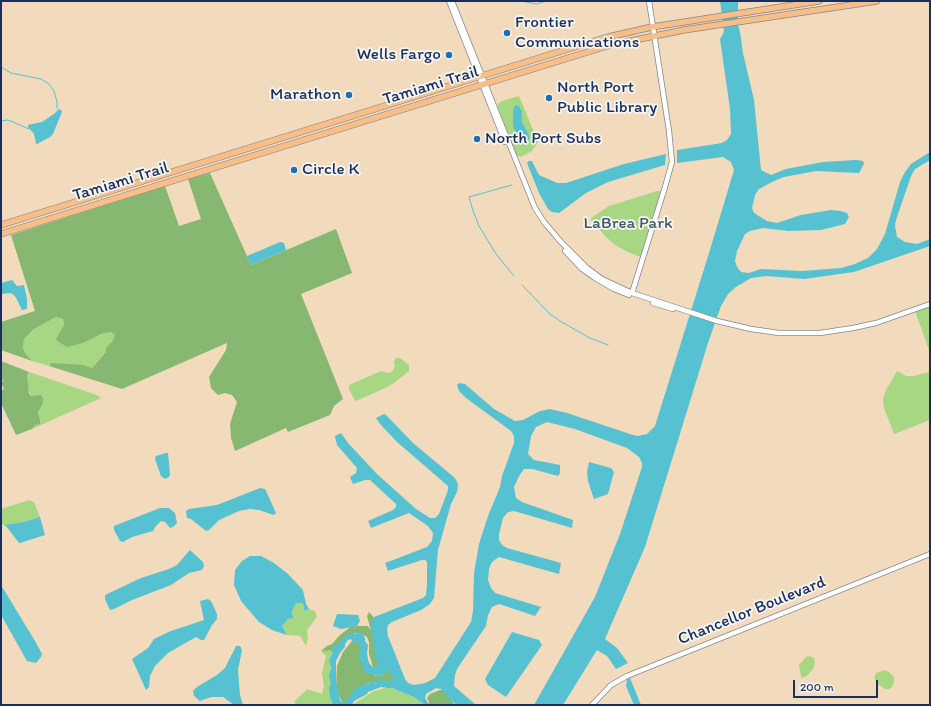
<!DOCTYPE html>
<html>
<head>
<meta charset="utf-8">
<style>
  body { margin:0 }
  #map { position:relative; width:931px; height:706px; overflow:hidden; background:#f2dbbc; font-family:Itim,sans-serif }
  canvas { display:block }
  .frame { position:absolute; inset:0; border:2px solid #1b2f5e; pointer-events:none }
  .scale { position:absolute; left:793px; top:680px; width:85px; height:18px; box-sizing:border-box; border:2px solid #1b2f5e; border-top:0; padding-left:5px; font-size:12px; line-height:14px; white-space:nowrap; color:#1b2f5e; -webkit-text-stroke:3px #f6f6f2; paint-order:stroke }
</style>
</head>
<body>
<div id="map">
<canvas width="931" height="706"></canvas>
<div class="frame"></div>
<div class="scale">200 m</div>
</div>
<script>
const g = document.querySelector('canvas').getContext('2d');
g.lineJoin = 'round';
function fillPath(path, color) {
  g.fillStyle = color;
  g.fill(path, 'evenodd');
}
function shape(rows) {
  const path = new Path2D();
  for (const r of rows) {
    path.moveTo(r[0], r[1]);
    for (let i = 2; i < r.length; i += 2) path.lineTo(r[i], r[i + 1]);
  }
  return path;
}
function strokePath(path, color, width, dash) {
  g.strokeStyle = color;
  g.lineWidth = width;
  g.lineCap = dash ? 'butt' : 'round';
  g.setLineDash(dash || []);
  g.stroke(path);
}
function drawText(font, color, halo, rows, align = 'center') {
  g.font = font + ' Itim,sans-serif';
  g.lineWidth = 3.5;
  g.setLineDash([]);
  g.textBaseline = 'middle';
  g.strokeStyle = halo;
  g.fillStyle = color;
  for (const [text, x, y, turn = 0] of rows) {
    g.save();
    g.translate(x, y);
    g.rotate((+turn || 0) * Math.PI / 180);
    g.textAlign = isNaN(turn) ? turn : align;
    if (halo) g.strokeText(text, 0, 0);
    g.fillText(text, 0, 0);
    g.restore();
  }
}
const green = shape([
  [519,96,536,137,539,140,532,151,521,157,518,156,515,153,498,107,498,104,502,101],
  [657,191,660,191,661,194,641,257,628,252,615,245,606,237,591,220,591,218,609,206],
  [930,306,930,353,915,311],
  [56,317,63,319,64,325,57,337,77,344,101,334,111,332,115,335,112,342,107,348,106,352,92,368,53,363,51,363,49,366,32,361,25,353,23,347,24,339,34,329],
  [396,358,400,358,409,365,409,371,394,383,383,389,356,401,354,399,349,389,349,385,381,371,388,373,392,372,395,366,394,361],
  [897,371,906,376,913,376,930,372,930,420,894,434,884,408,883,399,886,390],
  [29,372,97,395,101,398,32,429,35,425,39,414,28,388,27,375],
  [29,500,34,502,40,517,24,522,3,525,1,523,1,509],
  [296,602,303,603,304,611,309,609,315,611,317,617,307,630,308,639,306,646,300,636,287,635,282,626,288,619,291,618,293,616,292,611],
  [336,648,330,663,334,705,296,705,294,702,307,689,322,694,324,686,322,673,326,656,321,651],
  [810,656,814,658,815,662,813,669,807,676,802,678,801,676,799,665,806,657],
  [885,670,889,672,894,677,894,682,892,687,889,689,885,689,879,685,874,678,876,673],
  [389,687,412,696,419,700,424,705,352,705,374,691]
]);
const forest = shape([
  [210,173,251,265,336,229,352,273,301,294,343,399,334,406,330,415,288,432,286,428,235,451,231,438,230,424,237,402,232,395,225,393,218,395,211,388,209,377,226,350,227,343,122,389,49,366,51,363,53,363,83,365,92,368,106,352,106,348,112,342,115,335,111,332,101,334,83,343,67,347,56,340,57,337,64,325,63,319,56,317,34,329,24,339,23,347,25,353,32,361,1,350,1,322,35,311,11,235,165,186,179,226,201,219,188,179],
  [1,361,29,372,27,375,29,393,31,396,41,395,43,398,43,403,38,412,40,421,40,424,35,425,32,429,16,435,1,403,1,391,4,389,1,383,3,381,1,377],
  [369,612,375,619,381,661,379,668,375,668,373,667,369,654,369,642,367,637,363,635,357,633,348,635,333,650,321,651,327,646,332,644,339,636,350,627,357,626,368,626,371,631,367,616],
  [352,641,355,641,362,646,362,651,375,676,383,675,388,668,396,681,378,682,367,684,355,690,350,700,343,703,339,696,336,686,337,666,343,652],
  [440,690,445,690,454,704,458,705,434,705,430,704,427,698,430,694]
]);
const water = shape([
  [720,1,738,1,738,25,740,32,743,53,754,100,761,170,771,175,786,169,823,162,856,160,863,161,864,164,859,173,816,171,784,177,774,181,759,189,755,195,752,208,754,213,767,221,777,223,801,215,831,210,841,211,847,213,849,217,845,224,821,230,788,231,763,228,750,231,745,234,737,251,735,261,737,267,741,272,749,273,761,269,802,271,841,268,855,264,868,258,877,249,885,234,900,182,905,172,911,164,930,152,930,160,915,169,911,176,896,220,895,226,897,237,905,242,917,244,930,239,930,246,854,272,804,279,766,276,751,278,736,287,728,294,721,306,708,343,645,547,605,639,617,648,628,663,616,669,607,656,597,650,563,705,534,705,595,597,620,534,642,467,642,463,639,457,627,448,575,429,547,422,536,427,531,436,528,454,534,460,560,465,560,473,558,476,532,469,524,469,519,476,514,487,516,498,522,502,573,520,572,528,514,511,508,512,503,518,499,534,499,540,502,545,507,548,561,563,559,574,499,557,492,562,489,569,488,580,491,588,495,593,541,607,535,616,499,604,492,607,488,615,486,626,457,669,455,675,454,686,476,705,456,705,441,689,436,688,426,694,425,698,428,703,431,703,433,705,425,705,414,697,392,688,388,688,381,687,368,692,367,694,354,701,352,705,333,705,330,696,329,687,331,684,329,676,331,668,329,660,333,653,331,651,332,648,336,646,347,634,356,634,357,632,362,633,365,638,365,641,368,645,367,654,369,663,373,667,379,666,375,654,371,623,374,617,423,598,426,595,427,585,427,562,425,560,422,560,388,571,385,563,427,547,432,541,433,533,428,526,409,513,371,528,368,521,393,510,396,507,396,504,370,480,365,480,353,484,350,477,356,473,357,468,337,445,335,437,335,436,341,433,348,443,377,474,416,509,430,518,435,518,439,514,448,490,448,486,397,442,381,425,376,418,384,414,386,415,413,443,455,478,458,484,457,492,451,504,447,518,438,550,434,598,430,604,421,610,392,622,388,625,387,630,388,636,405,679,408,683,414,685,425,683,435,678,471,622,473,611,474,573,479,544,488,516,500,487,502,476,514,443,514,436,511,431,466,398,459,391,457,385,459,383,465,384,494,409,515,421,523,420,540,411,550,409,567,413,633,435,638,436,647,434,655,426,709,253,734,170,731,162,723,157,677,163,677,150,722,143,727,140,731,134,730,109,720,39,724,32],
  [351,639,352,641,358,643,361,649,359,654,360,660,365,672,369,674,378,676,385,674,388,670,389,670,394,681,378,680,375,683,373,681,369,684,362,685,353,690,353,692,346,701,342,702,340,700,336,682,336,661,340,653,345,647,345,644,348,640],
  [517,105,519,107,522,111,522,122,529,135,529,139,525,143,520,141,513,126,513,112,514,107],
  [59,109,62,111,62,112,53,134,50,137,37,144,36,144,34,134,28,127,28,125,42,122,54,114],
  [666,154,665,165,608,182,586,193,559,213,552,212,548,209,539,193,527,163,529,161,532,161,539,175,557,183,566,183,624,164],
  [280,242,284,243,286,250,251,265,247,256],
  [12,280,17,286,24,285,27,299,27,309,22,310,15,296,11,293,1,294,1,283],
  [166,453,168,453,170,474,169,477,165,479,161,476,155,459,156,456],
  [589,462,611,468,614,472,608,494,594,499,588,481,587,472],
  [260,488,265,489,267,493,276,513,274,515,259,510,250,509,239,511,219,520,209,530,206,531,191,519,187,518,186,511,189,509,217,505],
  [160,508,169,508,175,513,177,523,173,527,170,528,165,522,161,521,155,527,153,531,132,537,123,542,120,541,114,530,114,526],
  [40,517,45,535,20,543,19,543,6,526,3,525,24,522],
  [190,550,203,562,204,566,202,570,189,573,171,585,132,600,114,609,110,610,105,599,105,595,141,578,169,569,177,565],
  [250,556,261,556,274,563,288,574,303,590,306,604,309,609,304,611,303,603,296,603,292,611,293,618,288,619,282,626,287,635,272,630,259,622,241,601,234,585,235,570,242,561],
  [1,585,35,641,42,654,41,657,36,663,27,661,1,615],
  [208,599,211,601,217,614,217,619,212,625,204,640,201,640,196,637,168,653,155,666,150,676,149,687,146,690,132,659,148,648,154,639,171,631,204,620,200,601],
  [337,614,358,615,360,621,357,626,341,629,333,626],
  [512,632,539,640,542,645,506,697,488,685,485,679],
  [236,646,240,646,242,650,238,670,240,695,243,705,234,705,223,697,211,697,200,701,194,696,193,691,197,687,217,675,225,668],
  [630,678,641,705,634,705,626,686,627,679]
]);
const stream = shape([
  [521,1,537,4,546,1],
  [1,67,11,73,41,79,48,83,54,91,57,102,57,109],
  [1,121,8,120,29,129],
  [512,185,469,197,473,211,479,226,496,254,514,276],
  [522,285,550,314,560,321,590,338,608,345]
]);
const minor = shape([
  [449,1,505,142],
  [452,1,535,208,544,222,561,242,587,268,602,279,632,293,717,321,751,329,779,333,820,333,853,328,876,323,930,304],
  [565,251,582,269,595,278,614,289,629,295],
  [632,293,665,187,672,162,669,131,649,1],
  [653,303,673,309],
  [592,705,611,685,627,676,930,554]
]);
const major = shape([
  [1,225,565,50,608,37,652,27,819,1],
  [1,234,610,45,684,30,877,1]
]);
const markers = [
  [507,33,4,"#1f6fb2"],
  [449,55,4,"#1f6fb2"],
  [349,95,4,"#1f6fb2"],
  [549,98,4,"#1f6fb2"],
  [477,139,4,"#1f6fb2"],
  [294,170,4,"#1f6fb2"]
];
const poiNames = [
  ["Frontier",515,23],
  ["Communications",515,43],
  ["Wells Fargo",441,55,"right"],
  ["North Port",557,88],
  ["Public Library",557,108],
  ["Marathon",341,95,"right"],
  ["North Port Subs",485,139],
  ["Circle K",302,170]
];
const streetNames = [
  ["Tamiami Trail",431,86,-17],
  ["Tamiami Trail",121,182,-17],
  ["Chancellor Boulevard",752,611,-22]
];
const parkNames = [
  ["LaBrea Park",628,224]
];
fillPath(green, '#a8d784');
fillPath(forest, '#86b872');
fillPath(water, '#56c1d1');
strokePath(stream, '#56c1d1', 1);
strokePath(minor, '#86858d', 6);
strokePath(major, '#86858d', 7);
strokePath(minor, '#fff', 4.5);
strokePath(major, '#f7be88', 5.5);
for (const [x, y, r, color] of markers) {
  const dot = new Path2D();
  dot.arc(x, y, r, 0, 2 * Math.PI);
  g.fillStyle = color;
  g.fill(dot);
  strokePath(dot, '#f6f6f2', 1.5);
}
drawText('17px', '#1b2f5e', '#f6f6f2', poiNames, 'left');
drawText('17px', '#1b2f5e', '#f6f6f2', streetNames);
drawText('17px', '#3e5968', '#f6f6f2', parkNames);
</script>
</body>
</html>
